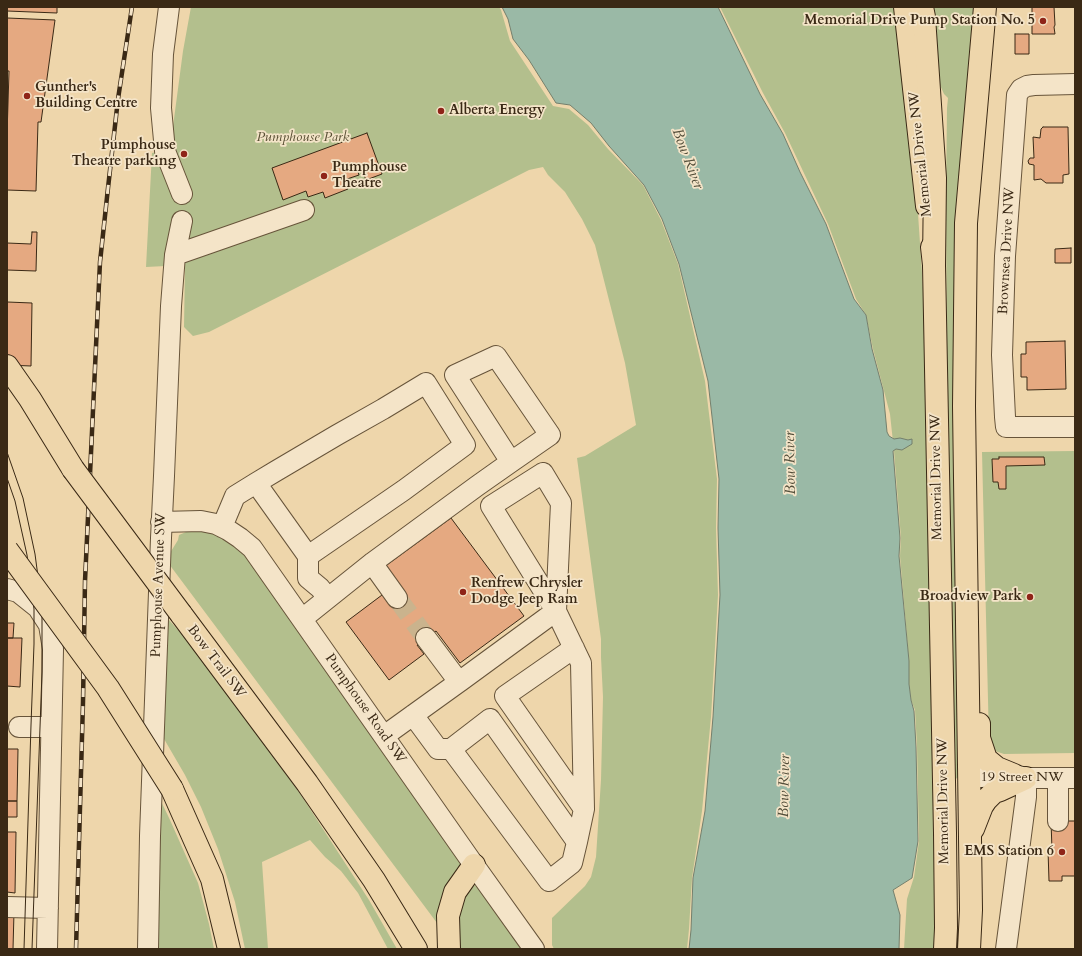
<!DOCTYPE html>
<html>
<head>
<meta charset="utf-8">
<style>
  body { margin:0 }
  #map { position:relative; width:1082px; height:956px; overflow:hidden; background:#eed6ab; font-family:Cardo,serif }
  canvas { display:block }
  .frame { position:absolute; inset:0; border:8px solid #3a2915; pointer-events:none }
</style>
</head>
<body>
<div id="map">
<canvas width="1082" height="956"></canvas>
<div class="frame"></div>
</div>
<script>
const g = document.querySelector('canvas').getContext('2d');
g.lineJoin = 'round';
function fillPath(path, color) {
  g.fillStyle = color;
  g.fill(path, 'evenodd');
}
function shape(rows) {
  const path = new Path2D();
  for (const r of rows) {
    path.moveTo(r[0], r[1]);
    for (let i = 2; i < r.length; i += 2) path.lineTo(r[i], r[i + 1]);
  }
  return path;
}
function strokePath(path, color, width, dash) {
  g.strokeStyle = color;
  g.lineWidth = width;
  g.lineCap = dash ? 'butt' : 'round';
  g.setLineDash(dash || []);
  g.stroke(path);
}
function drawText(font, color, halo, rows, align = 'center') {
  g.font = font + ' Cardo,serif';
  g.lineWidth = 3.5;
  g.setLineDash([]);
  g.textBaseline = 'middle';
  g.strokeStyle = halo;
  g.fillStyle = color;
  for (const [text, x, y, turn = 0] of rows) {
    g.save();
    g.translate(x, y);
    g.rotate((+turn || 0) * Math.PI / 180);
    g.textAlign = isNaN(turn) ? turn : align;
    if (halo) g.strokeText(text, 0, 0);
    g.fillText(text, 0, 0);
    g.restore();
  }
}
const green = shape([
  [191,7,499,7,501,10,510,41,553,106,569,109,588,125,608,149,643,185,661,220,678,264,705,381,717,479,716,528,718,595,711,717,702,811,692,878,689,929,687,949,554,949,552,945,552,918,585,886,591,877,596,857,601,780,603,697,601,657,601,639,577,458,585,456,636,425,625,363,595,245,582,219,565,192,548,175,543,167,529,170,209,332,193,336,184,327,185,265,146,267,152,153,170,149,183,51],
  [720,7,894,7,917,199,928,362,937,949,904,949,907,899,914,877,919,841,917,746,915,710,911,700,909,684,909,661,900,556,901,538,894,451,890,414,873,349,866,315,856,299,828,224,785,133,763,93],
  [928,7,980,7,961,775,953,781,947,406,946,194,947,108,948,98,944,94,940,85],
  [1075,451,1075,753,1004,754,995,751,989,741,982,452],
  [198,531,209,532,224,537,247,554,461,863,461,866,440,927,169,564,170,553,178,540,179,535,186,532],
  [169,620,202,657,301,795,369,900,397,949,388,949,358,893,341,871,325,857,310,840,262,862,268,949,245,949,235,902,218,849,201,807,185,775,160,732,164,640],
  [157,793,170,820,198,883,209,924,214,949,157,949,158,945,157,942],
  [474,885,480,889,521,949,458,949,457,910,471,886]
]);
const water = shape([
  [502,7,718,7,760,94,783,134,800,172,826,224,854,299,866,315,872,349,883,390,887,432,889,436,894,439,900,438,908,440,912,439,912,444,902,450,896,449,893,451,900,538,899,556,909,661,909,684,911,700,914,711,916,747,918,841,912,878,893,890,900,915,899,949,689,949,691,930,693,878,705,811,713,717,720,595,718,528,719,479,708,381,679,264,662,219,644,185,609,146,591,123,570,105,556,103,529,60,513,39,508,19,502,7]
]);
const building = shape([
  [7,7,57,7,57,13,7,11,7,7],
  [1032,7,1054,7,1055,25,1054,27,1055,34,1032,34,1032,7],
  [7,18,55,20,41,122,38,122,36,191,7,190,7,135,9,71,7,71,7,18],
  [1015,34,1029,34,1029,54,1015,54,1015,34],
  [1043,127,1068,127,1069,174,1063,175,1063,183,1046,183,1041,179,1034,180,1034,165,1029,164,1028,161,1030,158,1034,158,1033,137,1040,138,1041,129,1043,127],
  [367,133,382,174,366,180,361,167,357,169,359,175,344,180,348,189,325,198,323,192,308,197,306,191,283,200,272,168,367,133],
  [32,232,37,232,36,271,7,270,7,243,31,244,32,232],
  [1071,248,1071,263,1055,263,1055,249,1071,248],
  [7,302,32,303,31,366,7,365,7,302],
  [1065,341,1066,389,1027,390,1027,377,1021,377,1021,354,1026,354,1026,342,1065,341],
  [999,457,1044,457,1045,465,1006,466,1006,489,999,489,998,482,993,482,992,459,999,459,999,457],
  [451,518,524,616,460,663,436,631,417,645,424,654,389,680,346,622,382,595,384,567,451,518],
  [7,623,14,623,13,638,7,638,7,623],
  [7,638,22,638,20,687,7,686,7,638],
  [7,749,18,749,17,801,7,801,7,749],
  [7,801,17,801,17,817,7,817,7,801],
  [1051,821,1075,821,1075,876,1062,876,1062,881,1049,881,1048,850,1052,850,1051,821],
  [7,832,16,832,15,893,7,892,7,832],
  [7,912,14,912,13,949,7,949,7,912]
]);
const minorTunnel = shape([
  [397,598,426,638]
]);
const minor = shape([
  [169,7,163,54,161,108,165,151,182,194],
  [1075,84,1034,85,1027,86,1021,89,1017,95,1005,256,1002,355,1005,417,1006,427,1075,427],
  [175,255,304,210],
  [543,473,561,503,556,611,491,506,543,473],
  [161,522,201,521,216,524,228,530,240,538,252,548,474,865,534,949],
  [222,527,235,496,256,483,276,471,337,435,383,409,426,383,465,445,404,490,308,556,256,483],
  [308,556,308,578,320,588,328,598],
  [372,563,397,598],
  [7,589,18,592,38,608,49,625,53,649,47,949],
  [302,619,372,563,477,486,511,462,550,435,496,356,455,375,511,462],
  [574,648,505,696,584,809],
  [459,682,556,611,581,663,584,809,577,842,572,863,549,881,451,749,490,719,577,842],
  [413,715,438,749,451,749],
  [19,727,51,727],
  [384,736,459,682,426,638],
  [1058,778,1058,821],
  [969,779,981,777,1014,775,1026,778,1075,778],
  [7,907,48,908],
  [148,949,150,836,161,538,164,476,171,306,175,255,182,221],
  [1006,949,1026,797,1026,778]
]);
const major = shape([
  [905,7,927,206],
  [932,247,934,265,945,833,946,928,945,949],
  [181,614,307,783,374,880,416,949],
  [979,724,979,738,986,759,997,768,1014,775],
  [172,789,212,879,229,949],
  [973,829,982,806,986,800,994,792,1000,790,1026,778],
  [449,949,448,916,455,892,474,865],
  [969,949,971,910,964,406,966,223,985,7]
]);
const highway = shape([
  [922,7,924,17,935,178,934,265],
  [7,366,30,399,73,469]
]);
const tram = shape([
  [7,452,23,498,35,554,42,607,42,672,32,949],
  [7,478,15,501,27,555,34,609,34,644,31,725,24,949]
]);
const rail = shape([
  [76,949,83,702,85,581,97,325,100,262,108,188,118,99,132,7]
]);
const majorBridge = shape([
  [73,469,181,614],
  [7,550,108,688,172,789]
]);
const markers = [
  [1043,21,4,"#8f2418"],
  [27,96,4,"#8f2418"],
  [441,111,4,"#8f2418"],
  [184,154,4,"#8f2418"],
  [324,176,4,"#8f2418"],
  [463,592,4,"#8f2418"],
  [1030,597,4,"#8f2418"],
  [1062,852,4,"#8f2418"]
];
const poiNames = [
  ["Memorial Drive Pump Station No. 5",1035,21],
  ["Gunther's",35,88,"left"],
  ["Building Centre",35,104,"left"],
  ["Alberta Energy",449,111,"left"],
  ["Pumphouse",176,146],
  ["Theatre parking",176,162],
  ["Pumphouse",332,168,"left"],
  ["Theatre",332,184,"left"],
  ["Renfrew Chrysler",471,584,"left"],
  ["Dodge Jeep Ram",471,600,"left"],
  ["Broadview Park",1022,597],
  ["EMS Station 6",1054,852]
];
const parkNames = [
  ["Pumphouse Park",303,138]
];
const streetNames = [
  ["Memorial Drive NW",921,154,-96],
  ["Brownsea Drive NW",1007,251,-87],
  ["Memorial Drive NW",937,477,-91],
  ["Pumphouse Avenue SW",159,585,-88],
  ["Bow Trail SW",216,662,53],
  ["Pumphouse Road SW",365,709,55],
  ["19 Street NW",1022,778],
  ["Memorial Drive NW",944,801,-91]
];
const waterNames = [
  ["Bow River",687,159,69],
  ["Bow River",791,463,-91],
  ["Bow River",785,786,-89]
];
fillPath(green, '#b3bf8d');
fillPath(water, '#9ab9a6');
strokePath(water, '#747f6c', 1);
fillPath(building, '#e5a981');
strokePath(building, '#3a2915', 1);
strokePath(minorTunnel, '#cab38d', 20, [20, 10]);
strokePath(minor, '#67543a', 22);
strokePath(major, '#3a2915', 24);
strokePath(highway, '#3a2915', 24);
strokePath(minor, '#f4e4c8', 20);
strokePath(major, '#eed6ab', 22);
strokePath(highway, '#eed6ab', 22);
strokePath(tram, '#3a2915', 1);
strokePath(rail, '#3a2915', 4.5);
strokePath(rail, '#f4e4c8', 3, [9]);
strokePath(majorBridge, '#3a2915', 24, []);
strokePath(majorBridge, '#eed6ab', 22);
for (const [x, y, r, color] of markers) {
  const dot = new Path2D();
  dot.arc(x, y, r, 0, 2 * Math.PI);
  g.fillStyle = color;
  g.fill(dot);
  strokePath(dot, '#f4e4c8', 1.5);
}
drawText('bold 14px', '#3a2915', '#f4e4c8', poiNames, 'right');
drawText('italic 14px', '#584e33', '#f4e4c8', parkNames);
drawText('14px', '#3a2915', '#f4e4c8', streetNames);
drawText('italic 15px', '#524d39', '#f4e4c8', waterNames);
</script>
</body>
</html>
